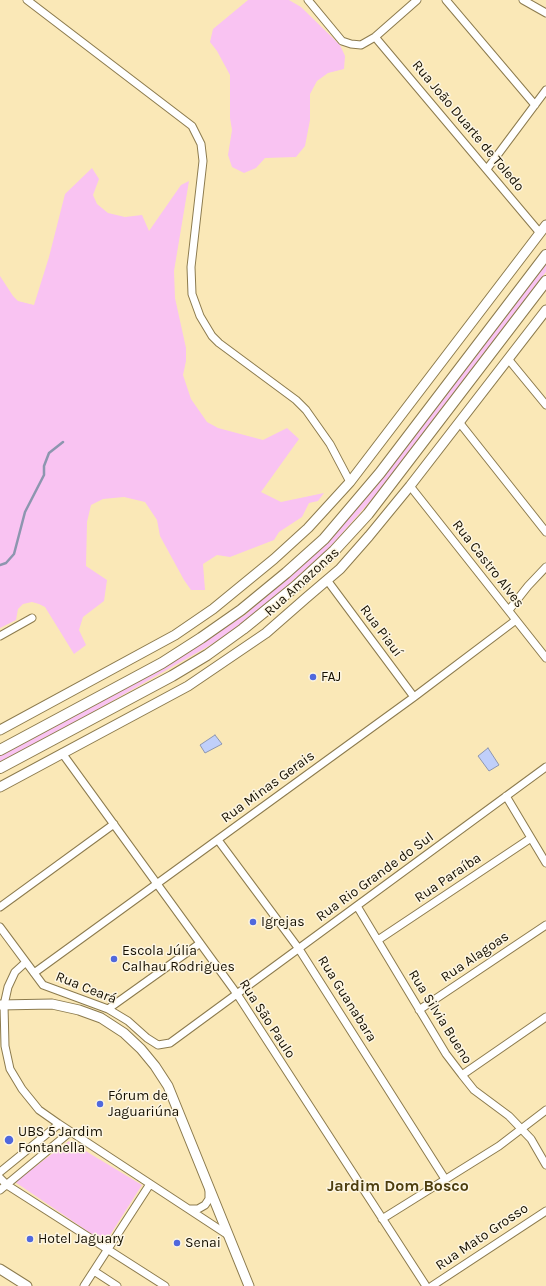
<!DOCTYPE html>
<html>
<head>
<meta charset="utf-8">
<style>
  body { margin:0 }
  canvas { display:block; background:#fae8b7 }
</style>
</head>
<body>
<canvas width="546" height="1286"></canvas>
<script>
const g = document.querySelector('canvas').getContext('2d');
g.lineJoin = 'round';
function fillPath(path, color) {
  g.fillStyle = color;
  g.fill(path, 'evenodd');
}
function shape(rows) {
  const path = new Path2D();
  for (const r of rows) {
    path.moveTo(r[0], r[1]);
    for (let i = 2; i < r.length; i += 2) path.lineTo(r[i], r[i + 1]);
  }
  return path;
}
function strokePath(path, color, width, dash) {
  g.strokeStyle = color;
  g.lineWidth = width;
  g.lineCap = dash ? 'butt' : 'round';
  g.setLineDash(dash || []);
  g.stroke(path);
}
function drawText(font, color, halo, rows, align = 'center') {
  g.font = font + ' Karla,sans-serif';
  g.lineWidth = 3;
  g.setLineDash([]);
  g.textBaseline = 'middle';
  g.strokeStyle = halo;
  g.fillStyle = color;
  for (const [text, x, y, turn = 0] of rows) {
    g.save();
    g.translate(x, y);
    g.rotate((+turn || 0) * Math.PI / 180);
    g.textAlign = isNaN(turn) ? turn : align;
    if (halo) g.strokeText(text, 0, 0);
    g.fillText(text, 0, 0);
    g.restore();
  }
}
const green = shape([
  [248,0,289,0,301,7,340,45,345,56,344,69,328,73,317,81,310,94,310,120,305,146,296,157,265,158,256,168,244,173,232,167,228,155,232,130,230,118,230,75,217,51,210,42,213,29],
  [92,168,99,179,93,195,97,204,108,213,125,217,142,215,149,231,181,185,189,181,174,271,175,298,186,348,186,361,183,375,191,399,207,422,218,428,263,440,287,428,299,439,261,492,281,502,324,493,318,501,309,503,302,517,279,532,274,540,230,557,217,555,203,564,205,590,191,590,184,580,160,536,157,520,145,502,124,497,103,499,91,505,87,522,86,566,107,580,104,601,83,617,79,630,86,645,74,654,45,607,39,604,32,602,23,604,18,609,16,620,0,628,0,276,13,296,18,301,34,305,49,257,65,194],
  [546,258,546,272,412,454,329,548,247,622,207,647,0,765,0,753,101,700,245,615,321,545],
  [69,1141,142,1185,105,1243,15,1182]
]);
const water = shape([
  [215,735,222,744,205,753,200,745,215,735],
  [488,748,499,765,489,771,478,756,488,748]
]);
const stream = shape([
  [0,565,6,563,14,554,25,512,44,475,44,466,49,453,63,442]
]);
const minor = shape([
  [27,0,192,126,201,144,203,161,191,267,192,294,200,316,212,336,219,343,296,400,306,410,330,444,350,482],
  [308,0,342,41,351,44,361,45,375,37,417,0],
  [446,0,535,105],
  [523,0,546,13],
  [375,37,540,233],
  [487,169,546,90],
  [509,360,546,405],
  [459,422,546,532],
  [410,486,546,658],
  [327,580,414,697],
  [509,610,528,586,546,567],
  [0,636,32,618],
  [62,753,237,994,426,1286],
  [506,796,546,863],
  [218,840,299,949,445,1179],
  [357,906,446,1054,462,1075,474,1090,509,1116,531,1139,546,1165],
  [0,907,114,824],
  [0,927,43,985,108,1009,128,1021,147,1038,158,1045,170,1043,546,767],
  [378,940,531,838],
  [26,962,15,972,8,987,4,1005,5,1046,10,1069,22,1089,39,1110,59,1124,228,1235],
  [34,973,414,697,516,620],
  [108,1009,199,944],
  [419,1010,546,925],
  [462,1075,546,1017],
  [0,1172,59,1124],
  [0,1178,7,1185,165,1286],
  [0,1190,70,1132],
  [189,1209,198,1209,205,1205,209,1199,209,1189],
  [382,1219,499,1146,546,1110],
  [94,1271,117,1286],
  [84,1286,150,1184],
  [432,1286,546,1211]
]);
const tertiary = shape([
  [0,730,175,635,213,609,274,559,308,528,350,482,546,225],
  [0,787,188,686,266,633,306,598,340,569,369,536,410,486,546,310],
  [0,1005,52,1004,79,1010,101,1018,124,1033,141,1049,155,1066,168,1086,249,1286],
  [0,1269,27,1286]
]);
const secondary = shape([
  [0,750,162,663,201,638,241,610,286,573,324,539,380,473,546,255],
  [0,768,172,676,207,655,243,629,296,586,334,551,368,514,546,281]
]);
const markers = [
  [313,677,4,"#5068dd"],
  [253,922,4,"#5068dd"],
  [114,959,4,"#5068dd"],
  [100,1104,4,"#5068dd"],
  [9,1140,5,"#5068dd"],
  [30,1239,4,"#5068dd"],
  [177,1243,4,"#5068dd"]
];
const streetNames = [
  ["Rua João Duarte de Toledo",468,126,50],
  ["Rua Castro Alves",488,564,52],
  ["Rua Amazonas",302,582,-42],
  ["Rua Piauí",381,631,53],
  ["Rua Minas Gerais",268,787,-36],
  ["Rua Rio Grande do Sul",375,877,-36],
  ["Rua Paraíba",448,878,-34],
  ["Rua Alagoas",475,957,-34],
  ["Rua Ceará",86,988,22],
  ["Rua Guanabara",347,999,58],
  ["Rua Silvia Bueno",440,1017,58],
  ["Rua São Paulo",267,1019,57],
  ["Rua Mato Grosso",482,1237,-34]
];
const poiNames = [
  ["FAJ",321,677],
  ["Igrejas",261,922],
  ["Escola Júlia",122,951],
  ["Calhau Rodrigues",122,967],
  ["Fórum de",108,1096],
  ["Jaguariúna",108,1112],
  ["UBS 5 Jardim",18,1132],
  ["Fontanella",18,1148],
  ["Hotel Jaguary",38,1239],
  ["Senai",185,1243]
];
const quarterNames = [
  ["Jardim Dom Bosco",398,1186]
];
fillPath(green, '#f9c3f2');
fillPath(water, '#c0cffa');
strokePath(water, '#8d96af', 1);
strokePath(stream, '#8d96af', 2.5);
strokePath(minor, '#8c7b4e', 9);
strokePath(tertiary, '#8c7b4e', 11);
strokePath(secondary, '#8c7b4e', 12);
strokePath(minor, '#fff', 7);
strokePath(tertiary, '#fff', 9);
strokePath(secondary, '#fff', 10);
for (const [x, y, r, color] of markers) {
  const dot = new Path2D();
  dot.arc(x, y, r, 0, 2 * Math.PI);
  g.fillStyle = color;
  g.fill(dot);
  strokePath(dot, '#fdf6e3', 1.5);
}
drawText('14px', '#161001', '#fdf6e3', streetNames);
drawText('14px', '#161001', '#fdf6e3', poiNames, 'left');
drawText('bold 16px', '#4c3d0e', '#fdf6e3', quarterNames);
</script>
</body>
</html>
